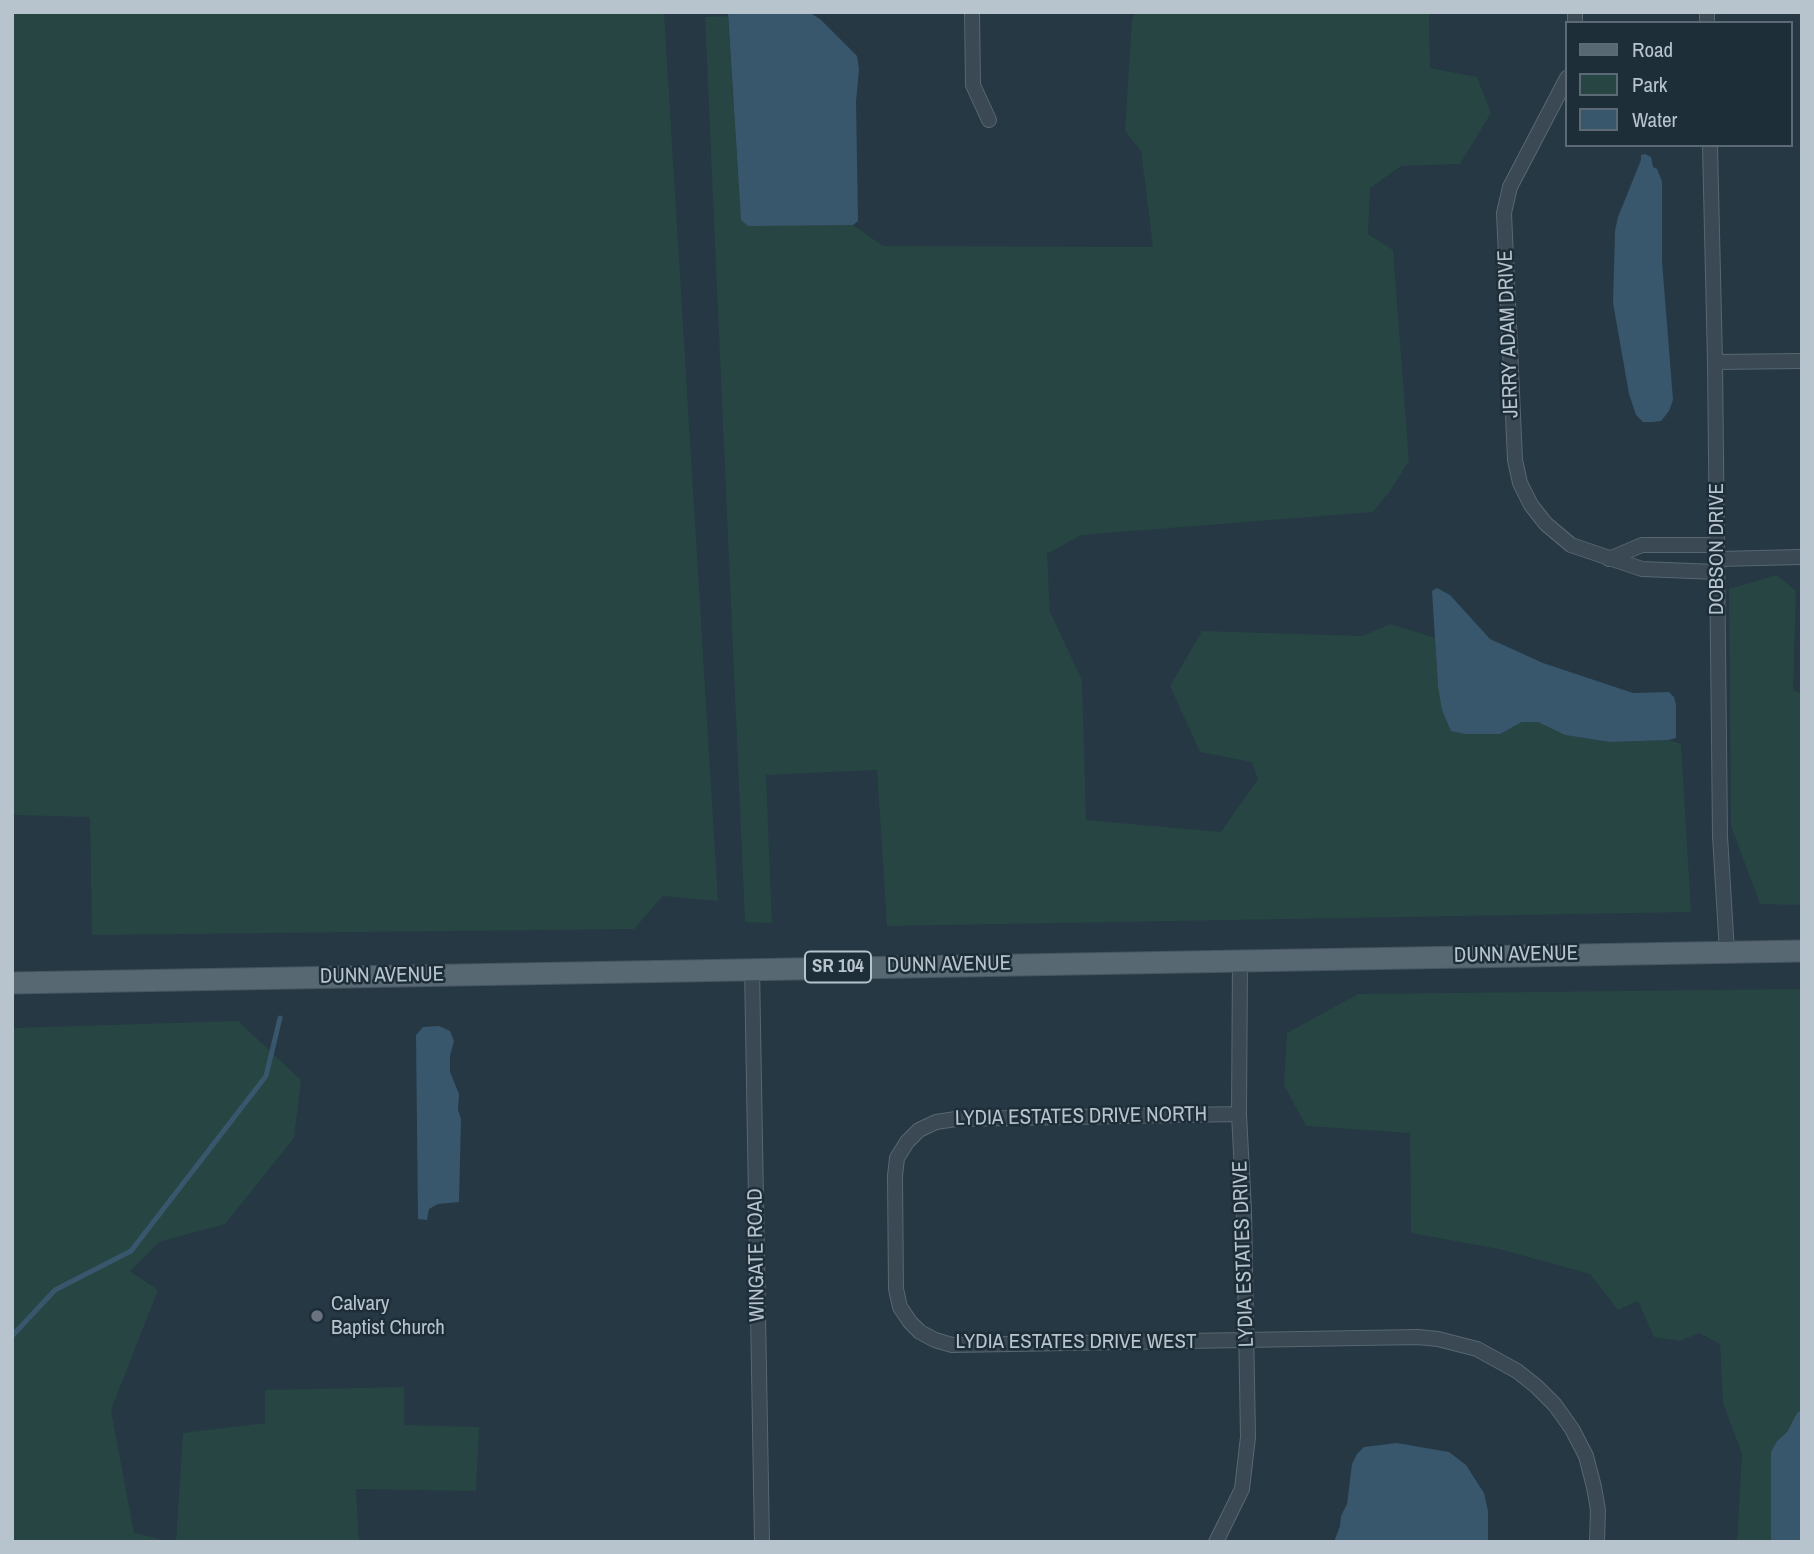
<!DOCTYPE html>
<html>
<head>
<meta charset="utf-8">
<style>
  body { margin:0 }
  #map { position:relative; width:1814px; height:1554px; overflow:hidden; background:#253844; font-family:"Archivo Narrow",sans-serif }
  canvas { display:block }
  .frame { position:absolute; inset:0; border:14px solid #b7c4cd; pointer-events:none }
  .legend { position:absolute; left:1565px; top:21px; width:228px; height:126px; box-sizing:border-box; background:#1e2e39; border:2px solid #5b6a74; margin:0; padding:9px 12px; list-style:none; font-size:21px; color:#b7c4cd }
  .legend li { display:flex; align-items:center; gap:14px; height:35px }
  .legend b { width:35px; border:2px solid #5b6a74 }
</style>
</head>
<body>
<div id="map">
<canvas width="1814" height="1554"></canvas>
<div class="frame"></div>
<ul class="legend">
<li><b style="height:9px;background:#586873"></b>Road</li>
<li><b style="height:19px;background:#274542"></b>Park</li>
<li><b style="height:19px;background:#38576c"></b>Water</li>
</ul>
</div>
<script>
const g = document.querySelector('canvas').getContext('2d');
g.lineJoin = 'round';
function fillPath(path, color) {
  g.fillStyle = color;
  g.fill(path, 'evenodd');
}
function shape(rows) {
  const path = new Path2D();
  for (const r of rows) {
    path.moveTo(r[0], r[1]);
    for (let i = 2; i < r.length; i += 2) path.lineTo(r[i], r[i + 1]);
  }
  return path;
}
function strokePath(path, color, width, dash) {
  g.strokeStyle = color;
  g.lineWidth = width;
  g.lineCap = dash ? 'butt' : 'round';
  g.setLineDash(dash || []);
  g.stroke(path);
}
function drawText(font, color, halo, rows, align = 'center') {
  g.font = font + ' "Archivo Narrow",sans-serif';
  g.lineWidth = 5;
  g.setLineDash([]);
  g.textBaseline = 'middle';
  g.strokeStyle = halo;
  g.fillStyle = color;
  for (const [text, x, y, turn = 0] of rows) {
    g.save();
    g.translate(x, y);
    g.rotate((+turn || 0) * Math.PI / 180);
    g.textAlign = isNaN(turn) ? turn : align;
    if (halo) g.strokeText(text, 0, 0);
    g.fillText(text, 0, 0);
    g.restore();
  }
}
const green = shape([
  [12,12,664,12,718,901,663,896,634,929,92,935,90,817,12,815],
  [1136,12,1429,12,1430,68,1477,77,1491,113,1460,164,1401,166,1370,188,1368,234,1393,250,1409,461,1390,491,1373,512,1081,535,1047,554,1050,612,1082,680,1086,820,1221,832,1258,779,1252,762,1200,752,1170,686,1202,631,1362,636,1391,624,1435,638,1438,686,1500,734,1522,722,1538,722,1565,735,1610,742,1668,740,1681,744,1691,912,887,926,877,770,766,775,772,923,745,922,705,17,728,16,741,220,748,225,853,225,883,246,1153,247,1141,151,1125,131,1132,19],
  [1777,575,1796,591,1793,690,1802,694,1802,905,1760,904,1731,826,1729,589],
  [1802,989,1802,1410,1797,1413,1787,1432,1777,1441,1771,1452,1771,1542,1737,1542,1742,1454,1723,1403,1720,1344,1699,1333,1680,1341,1654,1337,1638,1301,1618,1310,1590,1274,1499,1249,1411,1233,1410,1133,1306,1126,1284,1085,1287,1033,1358,994],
  [238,1021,301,1080,294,1138,225,1224,159,1242,130,1271,158,1290,111,1410,134,1533,173,1542,12,1542,12,1028],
  [404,1387,404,1425,479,1427,476,1491,356,1489,359,1542,176,1542,183,1433,265,1423,265,1390]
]);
const water = shape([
  [728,12,809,12,820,19,857,56,859,69,856,102,858,221,853,225,748,226,741,220],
  [1645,154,1651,157,1653,167,1657,169,1662,181,1662,261,1673,400,1669,411,1661,421,1653,422,1643,422,1636,415,1629,394,1613,303,1615,231,1618,217,1641,160,1641,155],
  [1437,588,1450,595,1490,639,1543,663,1633,693,1669,692,1674,697,1676,705,1676,738,1668,740,1610,742,1565,735,1538,722,1522,722,1500,734,1465,734,1451,731,1442,710,1438,686,1432,591],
  [439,1026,450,1031,454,1041,450,1056,450,1072,459,1094,458,1110,461,1119,459,1202,438,1204,429,1209,427,1220,418,1219,416,1035,423,1027],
  [1802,1410,1802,1542,1771,1542,1771,1452,1777,1441,1787,1432,1797,1413],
  [1397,1443,1449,1452,1466,1465,1484,1493,1488,1511,1488,1542,1334,1542,1340,1526,1341,1516,1347,1504,1352,1464,1357,1454,1364,1447]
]);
const stream = shape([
  [12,1336,55,1290,131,1251,266,1076,280,1018]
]);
const street = shape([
  [972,12,973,85,989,120],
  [1575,12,1575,23],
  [1707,12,1707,23],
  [1567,78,1510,187,1504,213,1515,460,1520,483,1531,505,1546,524,1571,545,1642,569,1717,572],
  [1710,145,1715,362,1720,836,1727,952],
  [1715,362,1802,361],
  [1609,559,1642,545,1717,545],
  [1717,559,1802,557],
  [752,969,762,1542],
  [1239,1114,956,1119,936,1122,919,1130,907,1142,897,1158,895,1176,896,1289,900,1307,910,1322,920,1332,935,1340,952,1345,1418,1337,1438,1339,1477,1349,1517,1371,1536,1386,1555,1405,1572,1429,1586,1456,1594,1487,1598,1510,1597,1542],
  [1216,1542,1242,1489,1248,1437,1244,1211,1239,1114,1240,960]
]);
const primary = shape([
  [12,983,1802,951]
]);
const markers = [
  [317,1316,7,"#6b7280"]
];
const shields = [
  [838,967,66]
];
const shieldNames = [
  ["SR 104",838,967]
];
const streetNames = [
  ["JERRY ADAM DRIVE",1509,334,-92],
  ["DOBSON DRIVE",1717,549,-90],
  ["DUNN AVENUE",1516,955,-1],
  ["DUNN AVENUE",949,965,-1],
  ["DUNN AVENUE",382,976,-1],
  ["LYDIA ESTATES DRIVE NORTH",1081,1117,-1],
  ["LYDIA ESTATES DRIVE",1244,1254,-92],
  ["WINGATE ROAD",757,1255,-91],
  ["LYDIA ESTATES DRIVE WEST",1076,1342]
];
const poiNames = [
  ["Calvary",331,1304],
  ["Baptist Church",331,1328]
];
fillPath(green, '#274542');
fillPath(water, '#38576c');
strokePath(stream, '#38576c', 5);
strokePath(street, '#586770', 16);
strokePath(primary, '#46555f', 23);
strokePath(street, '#3a4953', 14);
strokePath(primary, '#586873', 21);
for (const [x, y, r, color] of markers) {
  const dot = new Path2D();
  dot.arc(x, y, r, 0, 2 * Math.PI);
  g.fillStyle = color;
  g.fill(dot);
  strokePath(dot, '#1e2e39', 2.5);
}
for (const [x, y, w] of shields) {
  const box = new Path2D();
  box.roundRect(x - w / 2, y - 15.5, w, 31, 5);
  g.fillStyle = '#1e2e39';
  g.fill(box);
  strokePath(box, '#b7c4cd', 2);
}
drawText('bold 19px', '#b7c4cd', null, shieldNames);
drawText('21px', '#b7c4cd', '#1e2e39', streetNames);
drawText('21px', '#b7c4cd', '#1e2e39', poiNames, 'left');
</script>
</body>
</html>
